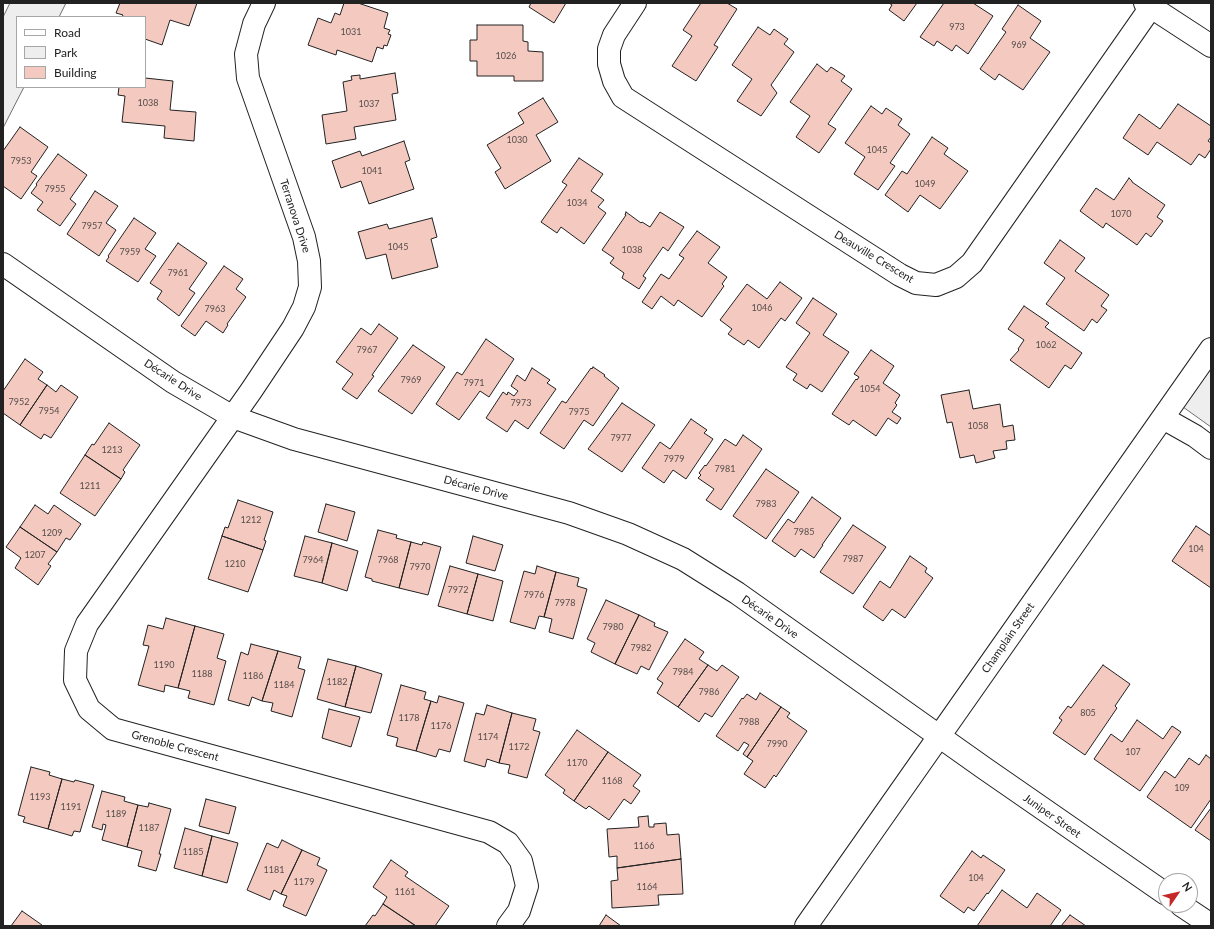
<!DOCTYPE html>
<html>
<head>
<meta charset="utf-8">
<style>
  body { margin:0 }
  #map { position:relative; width:1214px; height:929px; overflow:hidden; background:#fff; font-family:Lato,sans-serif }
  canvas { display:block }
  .frame { position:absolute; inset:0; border:4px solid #222; pointer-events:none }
  .legend { position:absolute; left:16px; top:16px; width:130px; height:72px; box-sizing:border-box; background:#fff; border:1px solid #a7a7a7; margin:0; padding:5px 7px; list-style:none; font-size:12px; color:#222 }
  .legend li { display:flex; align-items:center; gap:8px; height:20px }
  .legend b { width:20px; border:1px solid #a7a7a7 }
  .north { position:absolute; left:1158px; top:873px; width:40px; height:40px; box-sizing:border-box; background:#fff; border:1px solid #a7a7a7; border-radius:50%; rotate:56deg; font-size:11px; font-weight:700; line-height:16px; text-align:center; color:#222 }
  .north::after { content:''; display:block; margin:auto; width:14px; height:18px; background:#c62828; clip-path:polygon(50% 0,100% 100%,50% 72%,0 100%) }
</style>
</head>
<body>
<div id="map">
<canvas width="1214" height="929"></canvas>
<div class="frame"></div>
<ul class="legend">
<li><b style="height:5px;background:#fff"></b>Road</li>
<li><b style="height:11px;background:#eee"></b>Park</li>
<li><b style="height:11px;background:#f3c9c0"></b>Building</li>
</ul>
<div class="north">N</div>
</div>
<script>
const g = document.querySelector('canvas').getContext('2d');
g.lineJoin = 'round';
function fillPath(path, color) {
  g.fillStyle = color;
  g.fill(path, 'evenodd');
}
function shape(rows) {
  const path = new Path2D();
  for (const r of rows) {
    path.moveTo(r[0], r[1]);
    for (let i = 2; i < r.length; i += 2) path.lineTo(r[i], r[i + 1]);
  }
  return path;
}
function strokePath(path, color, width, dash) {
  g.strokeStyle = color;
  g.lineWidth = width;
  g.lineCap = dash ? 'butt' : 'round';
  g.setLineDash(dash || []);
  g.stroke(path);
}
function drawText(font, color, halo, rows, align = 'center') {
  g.font = font + ' Lato,sans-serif';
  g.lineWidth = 3;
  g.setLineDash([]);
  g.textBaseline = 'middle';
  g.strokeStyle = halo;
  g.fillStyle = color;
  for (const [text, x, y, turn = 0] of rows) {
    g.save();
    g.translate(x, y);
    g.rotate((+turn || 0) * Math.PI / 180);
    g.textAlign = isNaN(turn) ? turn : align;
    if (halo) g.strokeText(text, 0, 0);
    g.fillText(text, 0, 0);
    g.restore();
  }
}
const green = shape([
  [10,3,66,3,59,17,17,17,17,87,24,87,3,128,3,17,10,3],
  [1211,365,1211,427,1183,407,1211,365]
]);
const building = shape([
  [120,3,197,3,189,26,170,20,162,45,145,39,145,17,122,17,123,15,116,13,120,3],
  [344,3,358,3,388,13,384,28,390,30,388,34,391,35,387,46,384,45,383,49,377,47,372,62,337,50,336,55,308,45,318,18,331,23,335,13,340,15,344,3],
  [531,3,566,3,554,23,529,7,531,3],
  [701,3,727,3,737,9,714,45,718,47,696,81,672,66,692,36,683,30,701,3],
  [889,3,917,3,904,21,889,10,892,5,889,3],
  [944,3,973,3,993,16,968,54,956,45,952,51,937,41,934,46,920,37,944,3],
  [1018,5,1041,21,1030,38,1050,52,1023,90,999,74,995,80,980,69,1006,32,1002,29,1018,5],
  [477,25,523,25,523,41,528,42,528,51,543,52,543,81,514,81,514,76,477,76,477,61,470,61,470,40,477,40,477,25],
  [758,27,770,35,774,29,788,39,784,44,794,52,771,85,777,93,761,116,737,101,752,79,732,65,758,27],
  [817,64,827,72,831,67,845,76,841,81,852,89,828,124,836,129,819,153,796,137,810,116,790,102,817,64],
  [395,73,398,93,392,94,396,120,354,127,356,139,326,144,322,115,347,111,343,82,352,80,351,76,360,75,360,79,395,73],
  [145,78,173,81,170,110,196,112,194,141,164,138,165,126,122,122,125,96,118,95,119,87,145,87,145,78],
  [543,98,558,122,536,135,551,161,505,189,495,172,501,168,487,145,524,123,518,113,543,98],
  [1178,104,1211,126,1211,137,1208,141,1211,143,1211,149,1205,158,1199,154,1191,165,1157,142,1148,155,1123,138,1139,114,1160,129,1178,104],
  [871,106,882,114,886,108,902,119,898,125,910,134,890,163,895,166,878,190,854,174,865,157,845,143,871,106],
  [20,127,48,147,31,172,37,176,21,199,3,186,3,151,20,127],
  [932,137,948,148,944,154,968,171,940,209,920,195,908,212,885,195,902,171,907,174,932,137],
  [404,141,410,160,405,162,414,189,369,204,361,181,341,188,332,161,360,151,362,156,404,141],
  [58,154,87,175,70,199,76,204,60,226,37,210,43,202,31,193,37,185,36,184,58,154],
  [579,158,603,174,591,191,604,200,598,207,606,213,584,244,561,227,557,233,541,222,567,185,562,182,579,158],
  [1129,178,1132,181,1132,182,1165,205,1157,217,1163,221,1151,237,1146,233,1137,245,1106,223,1103,228,1080,211,1096,188,1114,200,1129,178],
  [95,191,118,206,106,223,116,230,99,256,67,234,95,191],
  [626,212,641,223,642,222,650,227,660,212,684,227,668,251,663,247,643,276,646,278,639,289,622,278,624,273,610,263,614,258,602,250,626,215,625,215,626,212],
  [134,218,156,233,145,249,156,256,138,282,106,261,109,257,108,256,134,218],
  [432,218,437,237,431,239,438,267,392,279,386,254,366,259,358,232,387,224,389,229,432,218],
  [697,231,720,247,708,263,727,277,722,284,724,286,702,317,678,300,674,306,661,296,652,309,642,302,661,274,669,279,684,258,679,255,697,231],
  [1060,240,1085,258,1075,271,1109,295,1101,306,1107,310,1097,323,1092,319,1084,331,1046,304,1065,278,1044,263,1060,240],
  [178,243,207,263,189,289,195,293,179,316,157,299,162,291,150,283,178,243],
  [224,266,243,279,236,289,246,297,227,324,228,325,223,333,206,321,195,336,181,326,224,266],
  [780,282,802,298,785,321,781,318,759,348,748,340,744,345,728,334,732,329,720,320,747,284,767,299,780,282],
  [813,298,837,314,823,335,849,352,822,392,810,384,807,389,793,380,797,374,786,367,810,333,796,323,813,298],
  [1024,306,1049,323,1045,327,1082,353,1071,369,1065,365,1049,388,1010,360,1019,350,1018,349,1024,340,1008,329,1024,306],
  [379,324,398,338,372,375,374,376,357,399,342,389,353,374,336,362,361,328,371,335,379,324],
  [486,339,514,359,489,397,480,391,459,420,436,404,457,372,462,375,486,339],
  [413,345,445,367,412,414,378,391,413,345],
  [871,350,894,366,883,383,900,395,895,403,897,405,892,412,901,418,897,424,888,418,876,436,853,420,849,425,832,414,856,379,857,380,859,377,854,374,871,350],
  [25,359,43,372,38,379,47,385,20,425,3,413,3,391,25,359],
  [593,367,605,375,604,376,619,388,593,426,584,420,564,449,540,433,562,401,566,403,591,368,592,369,593,367],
  [532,368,550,380,547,383,556,389,528,429,515,420,507,432,486,418,503,392,507,395,508,392,514,396,518,391,511,386,517,375,525,381,532,368],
  [47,385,56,392,61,385,78,397,51,438,44,434,41,439,20,425,47,385],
  [969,390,973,409,1000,404,1003,427,1013,425,1015,440,1006,441,1007,449,993,451,995,458,976,463,974,455,960,458,952,422,947,423,941,395,969,390],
  [622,403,655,425,622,472,588,449,622,403],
  [691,419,707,430,704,433,713,439,686,479,673,470,664,483,642,468,660,442,670,449,691,419],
  [109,423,140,445,123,470,125,472,121,479,85,455,92,444,94,445,109,423],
  [743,435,762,449,721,510,706,500,714,489,698,478,701,475,699,473,705,465,706,466,725,439,736,446,743,435],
  [85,455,121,479,95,516,60,493,85,455],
  [766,469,799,492,766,539,733,516,766,469],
  [812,497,841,518,822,545,823,545,814,558,801,549,795,557,772,541,788,519,794,523,812,497],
  [238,500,273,512,264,540,266,541,263,550,222,536,225,527,228,528,238,500],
  [326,504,355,512,347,541,318,532,326,504],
  [35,505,48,514,54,505,81,524,70,540,66,538,57,552,20,527,35,505],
  [853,525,886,547,853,594,820,572,853,525],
  [1196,526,1211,536,1211,588,1172,561,1196,526],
  [20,527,57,552,48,564,51,566,38,585,15,568,21,558,6,547,20,527],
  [378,530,397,535,396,538,411,542,399,588,372,581,372,579,365,577,378,530],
  [222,536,263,550,248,592,208,579,222,536],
  [305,536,332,543,322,583,294,576,305,536],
  [473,536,503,545,495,571,466,563,473,536],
  [411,542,422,545,423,542,441,547,428,595,399,588,411,542],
  [332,543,358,551,347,591,322,583,332,543],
  [910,556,927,568,925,572,933,578,905,618,892,609,883,621,863,607,880,581,890,588,910,556],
  [450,566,478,574,467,614,438,606,450,566],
  [537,566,556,572,544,617,539,616,535,629,510,622,524,571,535,574,537,566],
  [556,572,579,578,577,586,587,589,573,639,549,632,552,619,544,617,556,572],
  [478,574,503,581,493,621,467,614,478,574],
  [606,600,639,615,615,664,591,652,595,643,587,639,606,600],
  [639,615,655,623,654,626,668,632,649,670,641,666,637,674,615,664,639,615],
  [166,618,195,626,178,688,165,685,164,692,138,685,149,646,143,645,148,625,163,629,166,618],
  [195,626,224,634,217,658,226,661,214,705,188,698,190,691,178,688,195,626],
  [685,639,704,652,699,659,708,665,678,707,657,693,663,683,657,679,685,639],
  [251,644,278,651,262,701,252,697,249,706,228,700,241,652,248,655,251,644],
  [278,651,301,657,298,668,305,670,292,717,271,711,273,703,262,701,278,651],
  [328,659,356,666,345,707,317,699,328,659],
  [708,665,717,671,722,665,739,677,712,717,705,713,699,722,678,707,708,665],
  [1103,665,1130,684,1115,706,1117,708,1085,755,1053,733,1062,720,1059,718,1068,706,1071,708,1103,665],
  [356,666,382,674,371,713,345,707,356,666],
  [401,685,426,692,424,699,431,701,416,751,396,746,398,738,387,735,401,685],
  [760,693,781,707,747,757,743,754,749,745,744,742,738,751,716,736,742,698,743,699,747,694,756,700,760,693],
  [439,696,464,703,450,752,439,749,436,757,416,751,431,701,437,703,439,696],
  [487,705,512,713,499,763,487,759,485,767,464,761,476,713,484,715,487,705],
  [781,707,790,713,787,717,807,731,776,777,774,775,765,788,744,774,753,761,747,757,781,707],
  [329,709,360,717,351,747,322,738,329,709],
  [512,713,536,719,533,730,540,732,527,778,508,773,510,765,499,763,512,713],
  [1137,720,1163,739,1172,726,1181,732,1140,791,1094,759,1111,734,1122,742,1137,720],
  [577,730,608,752,574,801,563,793,565,790,545,775,577,730],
  [608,752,641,775,633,786,640,791,631,804,624,799,609,820,589,806,586,809,574,801,608,752],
  [1206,755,1211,759,1211,799,1191,828,1147,797,1165,771,1175,778,1189,758,1199,765,1206,755],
  [31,767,50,772,49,775,62,779,48,829,23,822,25,817,18,815,31,767],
  [62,779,74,782,75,780,94,785,80,832,74,831,72,836,48,829,62,779],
  [102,791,125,797,124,801,138,805,127,847,102,840,106,825,103,824,102,830,92,827,102,791],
  [206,799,236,807,229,834,199,826,206,799],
  [149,803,171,809,159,854,161,854,156,871,138,866,142,851,127,847,138,805,148,807,149,803],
  [1211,808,1211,841,1195,830,1211,808],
  [648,816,649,827,654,827,654,824,666,823,667,835,679,834,681,859,617,868,617,856,609,857,607,829,639,827,638,817,648,816],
  [185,828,212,836,202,876,174,868,185,828],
  [212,836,238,843,227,883,202,876,212,836],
  [282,840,302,850,281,894,274,890,270,900,247,890,267,843,278,848,282,840],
  [302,850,320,858,317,865,327,870,306,916,283,906,287,896,281,894,302,850],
  [972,851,981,858,983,855,1005,870,988,894,987,893,974,911,968,907,964,913,940,896,972,851],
  [681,859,683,894,658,895,659,905,612,908,611,881,618,880,617,868,681,859],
  [391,860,408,872,405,876,449,906,435,926,416,926,383,904,387,897,373,887,391,860],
  [1002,890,1027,908,1037,893,1061,910,1050,926,977,926,1002,890],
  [383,904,416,926,365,926,373,915,375,916,383,904],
  [22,911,42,925,42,926,11,926,22,911],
  [606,915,621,926,599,926,606,915],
  [1070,915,1086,926,1061,926,1070,915]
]);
const minor = shape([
  [264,3,254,24,246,54,248,78,304,237,309,261,310,287,304,307,293,328,251,391,87,624,76,651,75,680,89,709,113,729,489,832,508,843,521,861,527,886,519,911,508,926],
  [635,3,614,35,609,49,609,64,614,81,623,97,900,275,916,283,936,285,956,277,972,263,1151,7],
  [1145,3,1211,46],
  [3,264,173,382,233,417,294,439,569,513,628,534,683,559,737,593,984,768,1166,894],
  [1163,418,1195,436,1211,448],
  [1181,905,1211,925],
  [806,926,1211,349]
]);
const numberNames = [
  ["973",957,27],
  ["1031",351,32],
  ["969",1019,45],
  ["1026",506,56],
  ["1038",148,103],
  ["1037",369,104],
  ["1030",517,140],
  ["1045",877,150],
  ["7953",21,161],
  ["1041",372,171],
  ["1049",925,184],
  ["7955",55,189],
  ["1034",577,203],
  ["1070",1121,214],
  ["7957",92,226],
  ["1045",398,247],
  ["1038",632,250],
  ["7959",130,252],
  ["7961",178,273],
  ["1046",762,308],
  ["7963",215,309],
  ["1062",1046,345],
  ["7967",367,350],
  ["7969",411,380],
  ["7971",474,383],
  ["1054",870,389],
  ["7952",19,402],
  ["7973",521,403],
  ["7954",49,411],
  ["7975",579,412],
  ["1058",978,426],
  ["7977",621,438],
  ["1213",112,450],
  ["7979",674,459],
  ["7981",725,469],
  ["1211",90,486],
  ["7983",766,504],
  ["1212",251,520],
  ["7985",804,532],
  ["1209",52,533],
  ["104",1196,549],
  ["1207",35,555],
  ["7987",853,559],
  ["7964",313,560],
  ["7968",388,560],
  ["1210",235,564],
  ["7970",420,567],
  ["7972",458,590],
  ["7976",534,595],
  ["7978",565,603],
  ["7980",613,627],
  ["7982",641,648],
  ["1190",164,665],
  ["7984",683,672],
  ["1188",202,674],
  ["1186",253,676],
  ["1182",337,682],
  ["1184",284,685],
  ["7986",709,692],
  ["805",1088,713],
  ["1178",409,718],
  ["7988",749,722],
  ["1176",441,726],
  ["1174",488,737],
  ["7990",777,744],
  ["1172",519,747],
  ["107",1133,752],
  ["1170",577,763],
  ["1168",612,781],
  ["109",1182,788],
  ["1193",40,797],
  ["1191",71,807],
  ["1189",116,814],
  ["1187",149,828],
  ["1166",644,846],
  ["1185",193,852],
  ["1181",274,870],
  ["104",976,878],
  ["1179",304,882],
  ["1164",647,887],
  ["1161",405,892]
];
const streetNames = [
  ["Terranova Drive",295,216,72],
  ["Deauville Crescent",874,257,31],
  ["Décarie Drive",173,380,33],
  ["Décarie Drive",476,488,15],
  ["Décarie Drive",770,617,35],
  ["Champlain Street",1008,638,-55],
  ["Grenoble Crescent",175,746,15],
  ["Juniper Street",1052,816,35]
];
fillPath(green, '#eee');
strokePath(green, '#6f6f6f', 1);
fillPath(building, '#f3c9c0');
strokePath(building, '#222', 1);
strokePath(minor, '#222', 24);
strokePath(minor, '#fff', 22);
drawText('9px', '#564c4a', null, numberNames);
drawText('11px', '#222', '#fff', streetNames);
</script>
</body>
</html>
